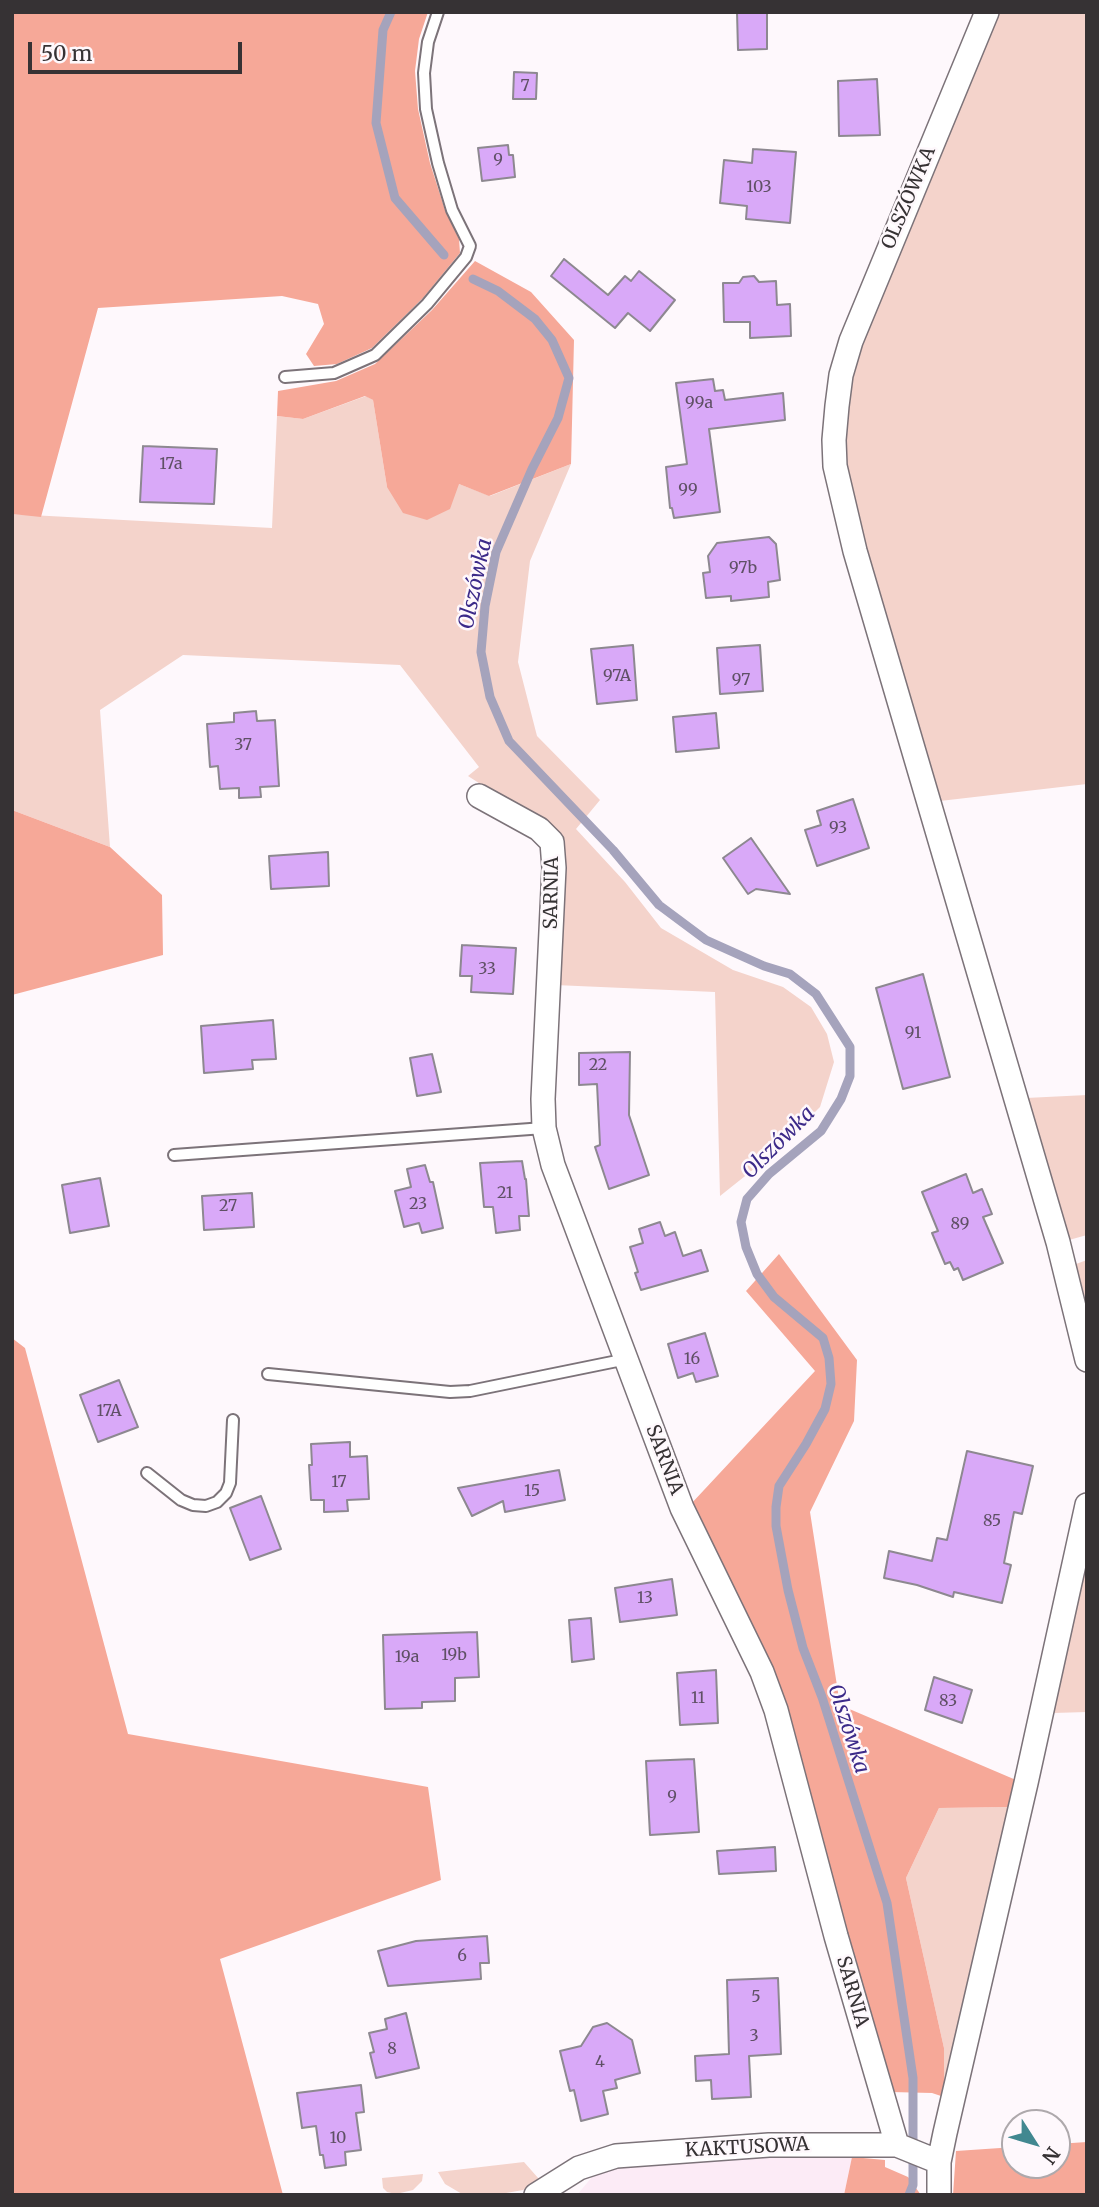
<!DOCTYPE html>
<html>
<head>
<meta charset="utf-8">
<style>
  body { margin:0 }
  #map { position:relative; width:1099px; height:2207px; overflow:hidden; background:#fef8fc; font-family:Merriweather,serif }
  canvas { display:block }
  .frame { position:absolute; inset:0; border:14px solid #363234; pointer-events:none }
  .north { position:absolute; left:1001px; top:2109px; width:70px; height:70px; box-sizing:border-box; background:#fef8fc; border:2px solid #aea9ac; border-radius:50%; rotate:127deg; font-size:19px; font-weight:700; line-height:28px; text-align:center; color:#363234 }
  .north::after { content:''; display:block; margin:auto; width:24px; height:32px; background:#418890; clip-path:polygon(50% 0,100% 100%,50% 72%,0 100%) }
  .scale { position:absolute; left:28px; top:42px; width:214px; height:32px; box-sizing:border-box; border:4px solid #363234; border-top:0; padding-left:9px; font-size:21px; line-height:24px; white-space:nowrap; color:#363234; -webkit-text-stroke:5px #fef8fc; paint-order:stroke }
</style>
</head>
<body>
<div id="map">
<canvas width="1099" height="2207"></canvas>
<div class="frame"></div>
<div class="north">N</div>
<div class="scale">50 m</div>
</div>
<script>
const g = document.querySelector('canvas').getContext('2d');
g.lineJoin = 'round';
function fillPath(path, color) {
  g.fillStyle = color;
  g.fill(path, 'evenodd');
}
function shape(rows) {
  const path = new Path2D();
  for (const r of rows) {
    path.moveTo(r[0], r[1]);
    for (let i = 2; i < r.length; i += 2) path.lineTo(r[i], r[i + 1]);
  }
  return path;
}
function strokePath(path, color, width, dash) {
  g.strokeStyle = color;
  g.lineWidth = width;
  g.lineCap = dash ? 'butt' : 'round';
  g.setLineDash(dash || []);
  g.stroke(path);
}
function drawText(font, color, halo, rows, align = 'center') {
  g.font = font + ' Merriweather,serif';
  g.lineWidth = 5;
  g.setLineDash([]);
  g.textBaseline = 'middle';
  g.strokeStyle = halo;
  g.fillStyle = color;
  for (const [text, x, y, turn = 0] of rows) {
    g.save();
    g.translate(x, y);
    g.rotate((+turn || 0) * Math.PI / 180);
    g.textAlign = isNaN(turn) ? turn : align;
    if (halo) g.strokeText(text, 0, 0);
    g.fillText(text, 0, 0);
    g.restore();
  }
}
const built = shape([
  [771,2157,852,2157,844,2195,577,2195,592,2177,618,2166]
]);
const green = shape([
  [998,12,1087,12,1087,784,940,801,859,525,846,464,844,409,859,343],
  [366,396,373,400,387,487,459,484,490,496,571,464,530,561,518,662,537,736,600,800,576,829,625,882,661,928,733,970,783,987,811,1007,827,1034,834,1062,820,1107,774,1153,720,1196,715,992,555,985,541,823,468,776,479,767,400,665,183,655,100,710,110,847,12,810,12,514,272,528,277,416,303,419],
  [1087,1095,1087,1235,1069,1240,1026,1098],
  [1087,1260,1087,1305,1076,1264],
  [1087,1549,1087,1712,1053,1713],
  [1011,1807,944,2097,944,2048,906,1878,939,1808],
  [524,2162,539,2179,538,2183,523,2190,495,2195,462,2194,445,2184,438,2172],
  [423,2174,422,2181,413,2190,396,2194,387,2192,383,2188,382,2178]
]);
const forest = shape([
  [12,12,428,12,419,39,415,71,418,109,430,163,445,210,459,239,460,253,423,298,372,348,337,364,314,366,306,354,324,324,318,304,282,296,98,308,41,517,12,514],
  [475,261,531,292,574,340,571,464,489,496,459,484,450,509,427,520,403,513,387,487,373,400,365,396,303,419,277,416,278,391,336,381,375,364,432,310],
  [12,810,110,847,162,895,163,955,12,995],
  [779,1254,857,1360,854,1421,810,1512,840,1705,1016,1780,1011,1807,939,1808,906,1878,944,2048,944,2097,932,2093,891,2092,845,1934,690,1505,815,1371,746,1291],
  [12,1338,25,1348,128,1734,428,1787,441,1880,220,1959,283,2195,12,2195],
  [1087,2142,1087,2195,953,2195,956,2151,1015,2147,1015,2165,1057,2165,1057,2144],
  [852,2157,885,2160,885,2167,908,2177,921,2195,844,2195]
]);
const stream = shape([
  [391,12,383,30,376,123,395,198,444,255],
  [473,279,498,291,535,319,552,340,569,378,558,418,532,469,496,552,485,606,481,652,490,697,509,741,613,850,659,905,706,940,764,966,790,974,816,994,850,1047,850,1076,841,1099,821,1131,769,1174,747,1199,741,1222,746,1247,757,1274,774,1297,823,1338,829,1358,831,1384,825,1409,806,1444,779,1486,776,1507,776,1526,788,1590,803,1648,822,1697,887,1903,913,2078,913,2185,909,2195]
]);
const building = shape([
  [737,12,767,12,767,49,738,50,737,12],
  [514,72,537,73,536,99,513,99,514,72],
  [877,79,880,135,839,136,838,81,877,79],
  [508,145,509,155,513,155,515,177,482,181,478,148,508,145],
  [753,149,796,152,790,223,746,219,747,206,720,203,724,160,752,163,753,149],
  [564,259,608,295,625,276,631,281,639,271,675,300,650,331,628,313,615,328,551,276,564,259],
  [754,276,759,282,776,281,777,305,790,304,791,336,750,338,750,322,724,322,723,283,739,283,743,277,754,276],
  [713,379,715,391,723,390,725,400,783,393,785,420,709,429,720,512,674,518,672,508,670,508,666,467,687,464,676,383,713,379],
  [143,446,217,449,214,504,140,502,143,446],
  [769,537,776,544,780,580,768,582,769,597,731,601,731,596,706,598,703,573,710,572,708,556,717,543,769,537],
  [633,645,637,700,597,704,591,649,633,645],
  [760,645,763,691,720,694,717,648,760,645],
  [256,711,257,721,275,720,279,786,260,787,261,797,239,798,239,788,220,789,218,766,210,767,207,724,234,722,234,713,256,711],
  [716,713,719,748,676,752,673,717,716,713],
  [853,799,869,848,817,866,805,830,821,825,817,811,853,799],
  [751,838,790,894,756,889,748,894,723,858,751,838],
  [328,852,329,886,271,889,269,856,328,852],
  [462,945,516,948,513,994,471,992,472,976,460,976,462,945],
  [923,974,950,1077,903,1089,876,988,923,974],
  [273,1020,276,1059,252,1060,253,1069,204,1073,201,1026,273,1020],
  [630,1052,629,1115,649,1175,609,1189,595,1147,600,1145,597,1084,579,1085,579,1053,630,1052],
  [432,1054,441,1092,417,1096,410,1058,432,1054],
  [522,1161,525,1179,526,1179,529,1216,519,1216,520,1230,496,1233,493,1207,484,1207,480,1163,522,1161],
  [425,1165,430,1182,433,1182,443,1228,422,1233,419,1223,404,1227,395,1191,411,1187,407,1169,425,1165],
  [966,1174,973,1193,982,1189,992,1214,983,1217,1003,1263,963,1280,958,1268,954,1270,950,1262,945,1264,932,1233,938,1231,922,1192,966,1174],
  [100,1178,109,1226,70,1233,62,1185,100,1178],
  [252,1193,254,1227,204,1230,202,1196,252,1193],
  [660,1222,665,1236,675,1232,683,1256,701,1250,708,1271,641,1290,635,1273,638,1272,630,1247,643,1243,639,1229,660,1222],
  [705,1333,718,1376,696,1382,693,1373,678,1378,668,1344,705,1333],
  [119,1380,138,1427,98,1442,80,1395,119,1380],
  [350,1442,350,1457,367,1456,369,1499,347,1500,348,1511,324,1512,324,1500,311,1500,309,1465,312,1465,311,1444,350,1442],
  [967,1451,1033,1466,1022,1514,1014,1512,1004,1563,1011,1565,1002,1603,954,1592,953,1597,917,1585,884,1578,889,1551,932,1561,937,1538,947,1540,967,1451],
  [559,1470,565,1500,505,1512,503,1501,472,1516,458,1488,559,1470],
  [261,1496,281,1549,250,1560,230,1508,261,1496],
  [672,1579,677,1615,620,1622,615,1588,672,1579],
  [591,1618,594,1659,572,1662,569,1620,591,1618],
  [477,1632,479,1677,455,1678,455,1701,422,1702,422,1708,385,1709,383,1635,477,1632],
  [716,1670,718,1723,680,1725,677,1673,716,1670],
  [934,1677,972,1690,962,1723,925,1710,934,1677],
  [694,1759,699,1832,650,1835,646,1761,694,1759],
  [775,1847,776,1871,719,1874,717,1851,775,1847],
  [487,1936,489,1963,480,1963,481,1979,388,1986,378,1951,416,1941,487,1936],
  [778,1978,781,2054,749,2056,751,2097,712,2099,711,2080,696,2081,695,2056,729,2054,727,1980,778,1978],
  [406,2013,419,2068,376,2078,370,2053,374,2052,369,2033,387,2029,385,2019,406,2013],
  [607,2023,632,2040,640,2073,615,2080,617,2088,603,2091,608,2114,581,2121,574,2090,570,2091,560,2051,581,2046,593,2027,607,2023],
  [361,2085,364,2112,356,2113,361,2150,345,2152,346,2165,325,2168,323,2155,320,2155,316,2126,302,2128,297,2093,361,2085]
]);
const service = shape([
  [285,377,334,373,375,355,427,304,466,257,470,246,452,210,438,163,426,109,424,73,428,42,438,12],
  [174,1155,544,1128],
  [268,1374,450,1392,470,1391,627,1359],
  [147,1473,181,1500,193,1505,206,1506,217,1502,226,1493,230,1483,233,1420]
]);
const minor = shape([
  [987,12,851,341,841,375,837,406,834,440,835,466,855,551,1058,1242,1087,1360],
  [479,796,539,829,552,842,554,868,543,1099,544,1128,553,1165,682,1508,762,1672,776,1710,836,1936,897,2145],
  [536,2195,579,2168,616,2156,769,2145,897,2145,939,2162],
  [939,2195,939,2162,945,2133,1026,1783,1087,1505]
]);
const numberNames = [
  ["7",525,86],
  ["9",498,160],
  ["103",759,187],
  ["99a",699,403],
  ["17a",171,464],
  ["99",688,490],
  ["97b",743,568],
  ["97A",617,676],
  ["97",741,680],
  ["37",243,745],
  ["93",838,828],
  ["33",487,969],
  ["91",913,1033],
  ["22",598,1065],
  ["21",505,1193],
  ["23",418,1204],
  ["27",228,1206],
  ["89",960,1224],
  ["16",692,1359],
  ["17A",109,1411],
  ["17",339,1482],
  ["15",532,1491],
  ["85",992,1521],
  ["13",645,1598],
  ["19b",454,1655],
  ["19a",407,1657],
  ["11",698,1698],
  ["83",948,1701],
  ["9",672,1797],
  ["6",462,1956],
  ["5",756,1997],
  ["3",754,2036],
  ["8",392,2049],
  ["4",600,2062],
  ["10",338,2138]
];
const streetNames = [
  ["OLSZÓWKA",909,198,-67],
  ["SARNIA",552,893,-89],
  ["SARNIA",664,1460,69],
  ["SARNIA",852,1992,74],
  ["KAKTUSOWA",747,2148,-3]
];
const waterNames = [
  ["Olszówka",476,584,-78],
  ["Olszówka",779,1143,-45],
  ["Olszówka",848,1729,72]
];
fillPath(built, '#fcebf6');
fillPath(green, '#f4d3cb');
fillPath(forest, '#f6a898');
strokePath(stream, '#a5a3bc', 9);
fillPath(building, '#d9a9f8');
strokePath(building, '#8d8890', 2);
strokePath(service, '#7c7379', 14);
strokePath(minor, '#7c7379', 26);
strokePath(service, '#fff', 10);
strokePath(minor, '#fff', 23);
drawText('16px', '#5f5065', null, numberNames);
drawText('19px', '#363234', '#fef8fc', streetNames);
drawText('italic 21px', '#3c2a89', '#fef8fc', waterNames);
</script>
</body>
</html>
